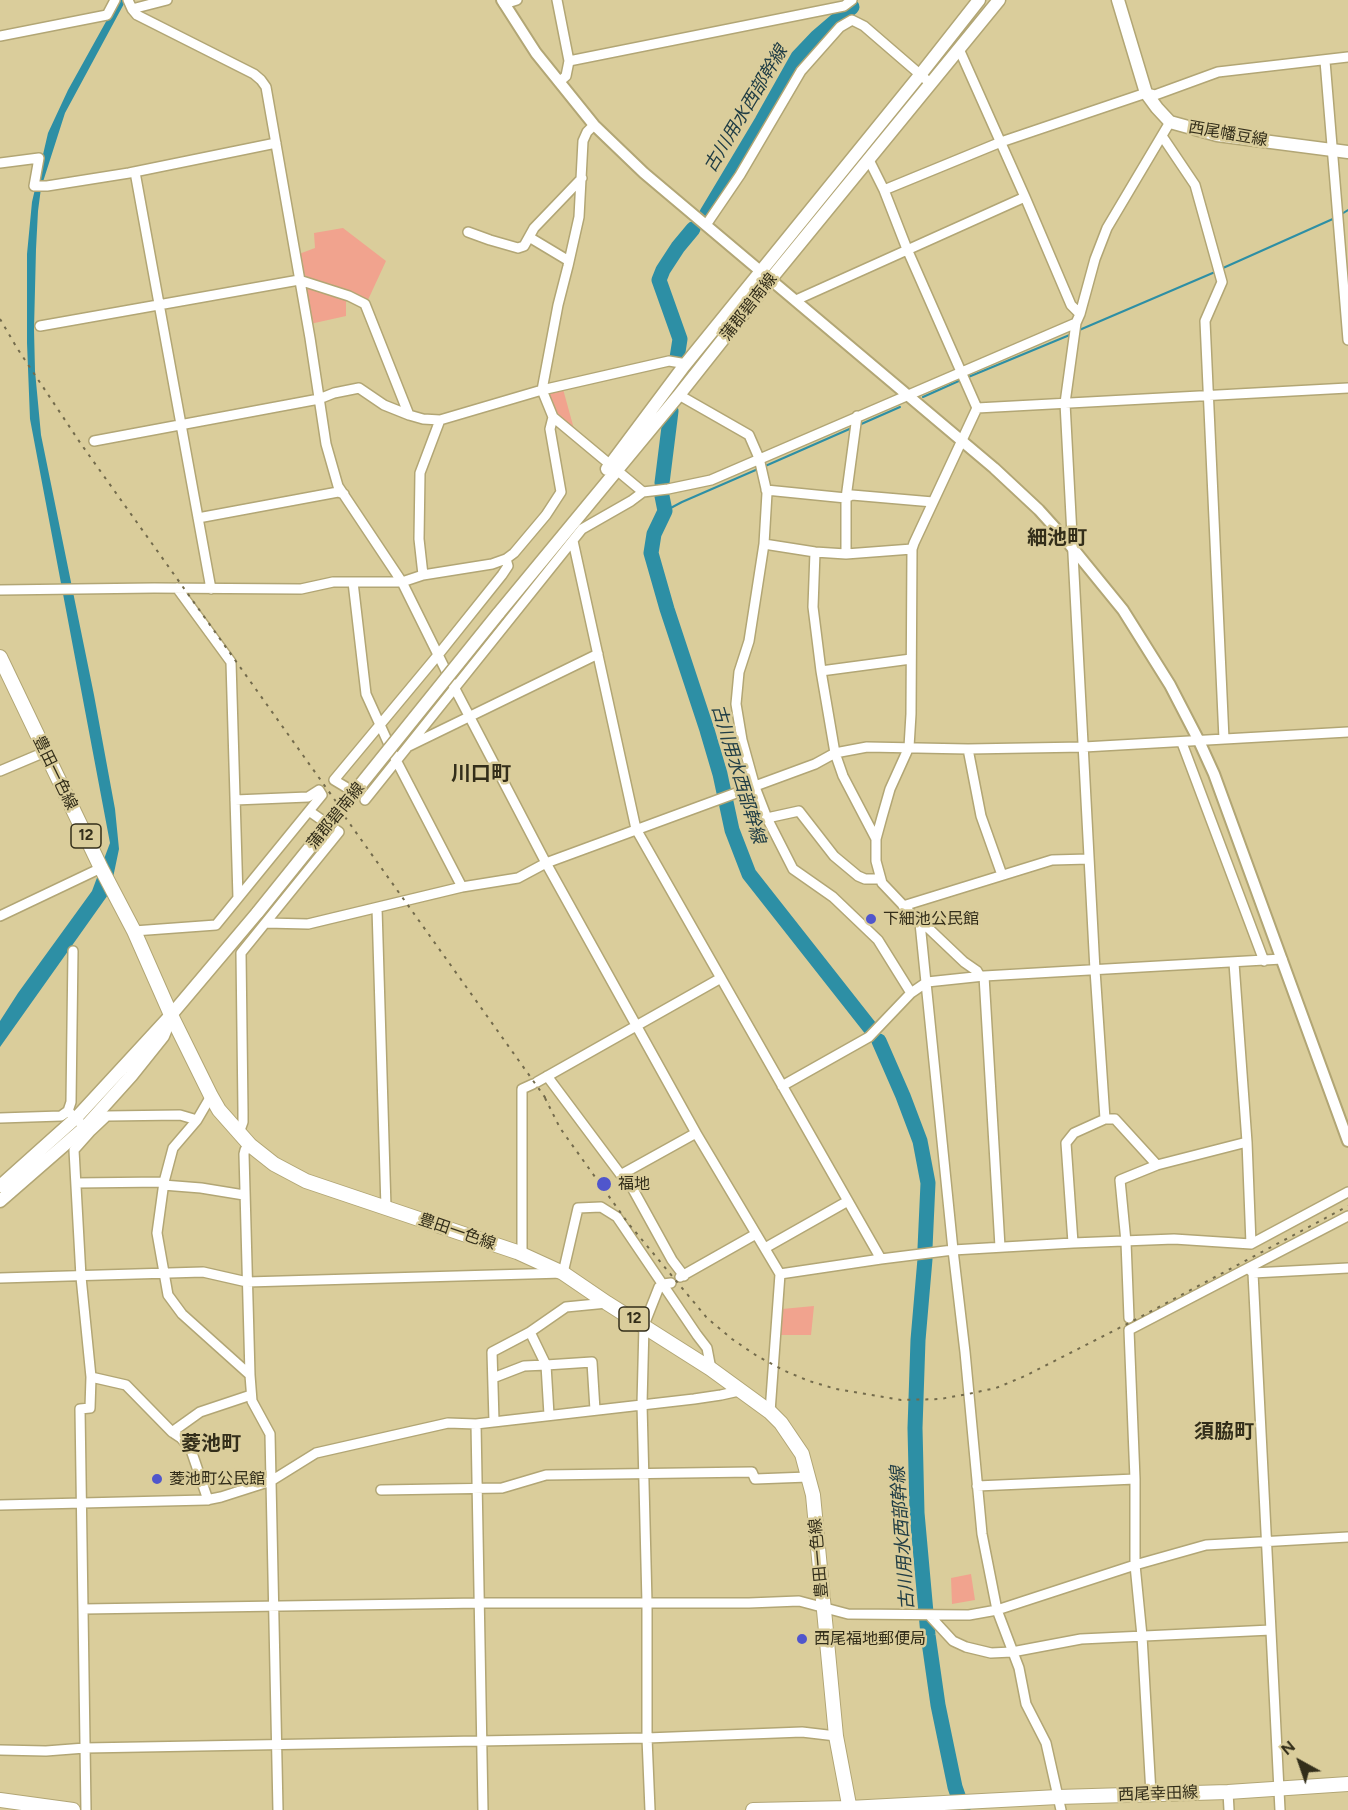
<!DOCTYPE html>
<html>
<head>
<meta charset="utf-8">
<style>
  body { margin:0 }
  #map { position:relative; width:1348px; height:1810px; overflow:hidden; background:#dacd9b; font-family:Figtree,sans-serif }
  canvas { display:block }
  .north { position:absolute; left:1270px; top:1732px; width:60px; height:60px; -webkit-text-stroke:4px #dacd9b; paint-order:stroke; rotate:320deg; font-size:16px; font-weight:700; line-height:24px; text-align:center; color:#332e1a }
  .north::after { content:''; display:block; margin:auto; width:21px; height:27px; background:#332e1a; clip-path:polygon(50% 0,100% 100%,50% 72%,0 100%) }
</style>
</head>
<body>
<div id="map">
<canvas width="1348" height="1810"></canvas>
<div class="north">N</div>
</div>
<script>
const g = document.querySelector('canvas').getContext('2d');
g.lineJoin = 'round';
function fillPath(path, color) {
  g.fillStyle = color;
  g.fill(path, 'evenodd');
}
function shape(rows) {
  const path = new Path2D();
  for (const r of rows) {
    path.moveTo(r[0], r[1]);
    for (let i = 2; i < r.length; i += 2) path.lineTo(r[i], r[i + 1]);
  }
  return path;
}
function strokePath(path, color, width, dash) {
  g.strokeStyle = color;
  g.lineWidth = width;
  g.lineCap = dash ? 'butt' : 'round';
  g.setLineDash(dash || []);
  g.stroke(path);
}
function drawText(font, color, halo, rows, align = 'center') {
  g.font = font + ' Figtree,"Noto Sans JP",sans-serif';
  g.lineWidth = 5;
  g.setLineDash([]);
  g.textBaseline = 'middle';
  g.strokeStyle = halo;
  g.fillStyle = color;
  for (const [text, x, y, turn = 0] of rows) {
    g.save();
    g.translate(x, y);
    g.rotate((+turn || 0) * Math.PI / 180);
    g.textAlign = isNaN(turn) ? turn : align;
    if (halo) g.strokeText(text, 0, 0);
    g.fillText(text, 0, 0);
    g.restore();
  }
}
const green = shape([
  [343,228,386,261,367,302,304,278,299,254,315,248,314,233],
  [302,284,346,298,346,316,310,324],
  [563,389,574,429,550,406,546,392],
  [814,1306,811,1335,781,1335,782,1309],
  [971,1574,975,1600,952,1604,951,1578]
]);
const water = shape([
  [118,0,126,0,65,113,41,188,38,211,36,249,34,329,35,371,41,435,94,695,115,809,119,849,110,892,0,1047,0,1021,18,993,92,891,110,843,30,419,27,343,27,254,32,202,48,133,68,90]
]);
const stream = shape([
  [1340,215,1348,210],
  [1223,268,1335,218],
  [1077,331,1215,272],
  [966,378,1072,334],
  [923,397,961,380],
  [859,425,900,407],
  [763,467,854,427],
  [665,511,682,502,758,469]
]);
const river = shape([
  [707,213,762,121,798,57,817,37,852,7],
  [677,358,680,339,659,280,663,270,678,247,693,229],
  [662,483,671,411],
  [662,496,665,511,654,534,651,553,667,609,707,730,720,774,732,830,749,874,871,1029],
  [879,1041,903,1096,920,1141,928,1183,925,1248],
  [925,1259,918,1340,915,1428,917,1513,928,1635,938,1705,955,1787,963,1810]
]);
const minor = shape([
  [128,0,132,9,167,0],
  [557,0,569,61,566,76,559,82],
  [504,4,517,0],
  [132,9,137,15,254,74,261,80,266,87,310,338,326,444,338,486,402,582,454,687,546,863,696,1133,780,1274,770,1412],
  [0,36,107,15,115,0],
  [959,49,1025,197,1071,305,1080,314],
  [569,61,844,6,852,0],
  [1325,61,1348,340],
  [1162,136,1195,185,1222,282,1205,321,1224,739],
  [869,160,884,190,907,249,977,408,914,543,912,549,911,714,909,747,890,789,882,817,876,839,876,861,882,883,920,923,953,1250,965,1352,982,1534,997,1610,1019,1668,1026,1704,1046,1743,1061,1810],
  [0,163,39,158,34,186,47,186,129,173,276,143],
  [135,172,211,589],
  [884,190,1001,142,1146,93,1155,95,1218,72,1348,57],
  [706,225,740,175,801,71,840,27,852,20,864,26,930,83],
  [468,232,490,240,518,248,524,246,534,228,582,178],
  [529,237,569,261],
  [796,300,1025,197],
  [40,326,299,280,349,296,365,304,409,415],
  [679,395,749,435,759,458,767,493,764,544,749,641,739,672,736,704,742,740,755,787,767,818,799,811,834,856,858,876,865,879,880,879],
  [977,408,1348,388],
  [553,417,643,492],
  [94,441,319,399,334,393,359,388,384,405,409,415,423,419,440,420,542,390,669,361,681,363,684,366],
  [766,490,846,498,852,495,933,502],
  [198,518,338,492,344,494],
  [573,541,636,829,881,1259],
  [764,544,815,552,846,554,912,549],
  [815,552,813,607,821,671,835,753,843,776,876,839],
  [846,554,846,498,857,416],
  [423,575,419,539,420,473,440,420],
  [353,582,366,694,396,760,462,887],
  [177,588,231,662,238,898],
  [0,590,154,588,301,589,333,582,402,582,423,575,492,564,506,559,514,553,546,515,561,492,550,429,553,417,542,390,558,305,568,266,579,217,583,141,587,132,594,125],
  [821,671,911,659],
  [1182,743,1264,961],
  [409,746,598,654],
  [968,749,981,816,1002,875],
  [0,771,45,752],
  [349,789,334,780,438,655,502,575,508,566,506,559],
  [365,800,582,529,631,501,643,492,668,489,711,480,1076,323],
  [767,818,793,869,833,897,878,940,911,993],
  [903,906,1052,860,1089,859],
  [377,908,386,1208],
  [0,916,101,868],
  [266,923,308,924,462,887,518,878,546,863,815,764,835,753,867,747,968,749,1084,747,1348,732],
  [920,923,924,924,964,962,977,971,980,976],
  [134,931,216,925,322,795,319,790,308,797,235,800],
  [73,951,71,1102,68,1111,90,1132,74,1150,81,1277,91,1377,90,1408,80,1409,86,1810],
  [1234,963,1247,1142,1251,1244],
  [984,976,1000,1247],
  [547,1076,621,1175,624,1173,672,1260,684,1276],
  [537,1082,721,978],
  [782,1086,869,1037,911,993,927,982,984,976,1282,959],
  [211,1096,197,1120,173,1148,164,1182,157,1233,168,1295,182,1314,250,1375],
  [0,1118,61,1116,68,1111],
  [1105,1119,1095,970,1065,403,1076,323,1080,314,1095,259,1107,228,1170,122],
  [90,1132,107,1116,180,1115,197,1120],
  [239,1133,243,1122,243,1111,241,953,339,832,309,811],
  [250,1145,245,1150,244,1154,250,1375,252,1401,270,1434,278,1810],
  [624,1173,696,1133],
  [76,1183,164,1182],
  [163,1185,201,1188,244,1195],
  [1073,1243,1066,1143,1074,1133,1105,1119,1115,1119,1157,1165],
  [765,1248,848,1201],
  [522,1254,522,1089,533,1084],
  [1250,1270,1253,1273,1348,1268],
  [1253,1273,1280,1810],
  [780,1274,881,1259,953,1250,1073,1243,1174,1239,1251,1244,1348,1192],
  [680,1277,756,1234],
  [0,1278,203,1272,247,1282,563,1273,578,1208,601,1207,617,1217,697,1335,707,1348,711,1369],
  [1129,1318,1126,1242,1120,1180,1157,1165,1247,1142],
  [530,1332,546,1365,592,1362,595,1410],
  [91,1377,126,1385,172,1432,200,1412,251,1395],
  [493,1378,524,1366,546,1365,549,1415],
  [494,1421,492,1352,530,1332,566,1307,607,1303],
  [476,1424,483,1810],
  [172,1432,181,1438,191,1450,208,1500],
  [977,1486,1135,1479],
  [381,1490,502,1488,546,1475,752,1472,755,1479,808,1477],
  [0,1505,206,1500,221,1497,271,1481,316,1453,448,1423,476,1424,694,1399,721,1395,739,1391],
  [83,1609,480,1603,749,1603,799,1601,848,1614,969,1615,997,1610,1135,1565,1206,1545,1348,1537],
  [929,1615,953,1641,966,1647,991,1653,1012,1652,1081,1639,1271,1630],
  [0,1750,46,1751,85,1748,647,1738,802,1732,836,1736],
  [1228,1792,1229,1810],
  [1151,1794,1142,1636,1135,1565,1135,1479,1129,1330,1348,1216],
  [650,1810,647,1738,647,1603,642,1404,644,1325,659,1287,663,1284,671,1283]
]);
const tertiary = shape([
  [502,0,536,53,594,125,644,173,994,468,1039,510,1066,540,1123,610,1170,685,1199,741,1214,774,1348,1141]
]);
const secondary = shape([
  [1118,0,1146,93,1157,108,1170,122,1217,135,1348,152],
  [607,469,684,366,920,75,979,0],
  [498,614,679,395,770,280,999,0],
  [0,1186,76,1118,171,1015,258,912],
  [0,1201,85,1127,131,1076,163,1036,170,1019]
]);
const primary = shape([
  [0,657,101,868,134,931,171,1015,211,1096,219,1110,250,1145,274,1164,306,1181,517,1252,563,1273,607,1303,711,1369,770,1412,781,1423,802,1454,813,1495,836,1736,850,1810],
  [0,1800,73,1810],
  [753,1810,849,1808,1058,1797,1228,1792,1348,1784]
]);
const rail = shape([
  [0,319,17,348,81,444,337,803],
  [345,817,549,1103],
  [545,1098,560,1128,628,1223,707,1318,732,1339,757,1356,785,1371,809,1381,836,1389,901,1400,940,1399,968,1394,996,1388,1025,1376,1129,1323,1348,1206]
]);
const secondaryBridge = shape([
  [258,912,498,614]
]);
const markers = [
  [871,919,6,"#5056cc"],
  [604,1184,8,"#5056cc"],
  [157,1479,6,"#5056cc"],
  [802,1639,6,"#5056cc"]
];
const shields = [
  [86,836,30],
  [634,1319,30]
];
const shieldNames = [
  ["12",86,836],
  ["12",634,1319]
];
const streetNames = [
  ["西尾幡豆線",1228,134,10],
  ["蒲郡碧南線",749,307,-52],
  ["豊田一色線",55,773,64],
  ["蒲郡碧南線",336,816,-51],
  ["豊田一色線",457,1232,19],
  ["豊田一色線",819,1558,-95],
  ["西尾幸田線",1158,1794,-2]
];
const poiNames = [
  ["下細池公民館",883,919],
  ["福地",618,1184],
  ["菱池町公民館",169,1479],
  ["西尾福地郵便局",814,1639]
];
const waterNames = [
  ["古川用水西部幹線",746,109,-59],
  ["古川用水西部幹線",738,774,73],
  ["古川用水西部幹線",903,1538,-94]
];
const quarterNames = [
  ["細池町",1057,538],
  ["川口町",481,774],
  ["須脇町",1224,1432],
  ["菱池町",211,1444]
];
fillPath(green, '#f1a38e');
fillPath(water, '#2d8fa5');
strokePath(stream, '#2d8fa5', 2);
strokePath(river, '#2d8fa5', 15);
strokePath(minor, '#b2a675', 12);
strokePath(tertiary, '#b2a675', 14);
strokePath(secondary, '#b2a675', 15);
strokePath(primary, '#b2a675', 16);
strokePath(minor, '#fff', 9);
strokePath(tertiary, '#fff', 10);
strokePath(secondary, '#fff', 12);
strokePath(primary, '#fff', 14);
strokePath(rail, '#736b4c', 2, [3, 6]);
strokePath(secondaryBridge, '#b2a675', 15, []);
strokePath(secondaryBridge, '#fff', 12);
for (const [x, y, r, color] of markers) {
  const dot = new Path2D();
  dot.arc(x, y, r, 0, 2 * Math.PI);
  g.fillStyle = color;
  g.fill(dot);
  strokePath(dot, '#dacd9b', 2);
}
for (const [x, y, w] of shields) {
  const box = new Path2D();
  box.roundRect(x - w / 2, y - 12, w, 24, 4.5);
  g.fillStyle = '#dacd9b';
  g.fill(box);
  strokePath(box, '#332e1a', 1.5);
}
drawText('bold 15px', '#332e1a', null, shieldNames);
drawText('16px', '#332e1a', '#dacd9b', streetNames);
drawText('16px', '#332e1a', '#dacd9b', poiNames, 'left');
drawText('italic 18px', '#203d45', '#dacd9b', waterNames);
drawText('bold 20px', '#332e1a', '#dacd9b', quarterNames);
</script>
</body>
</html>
